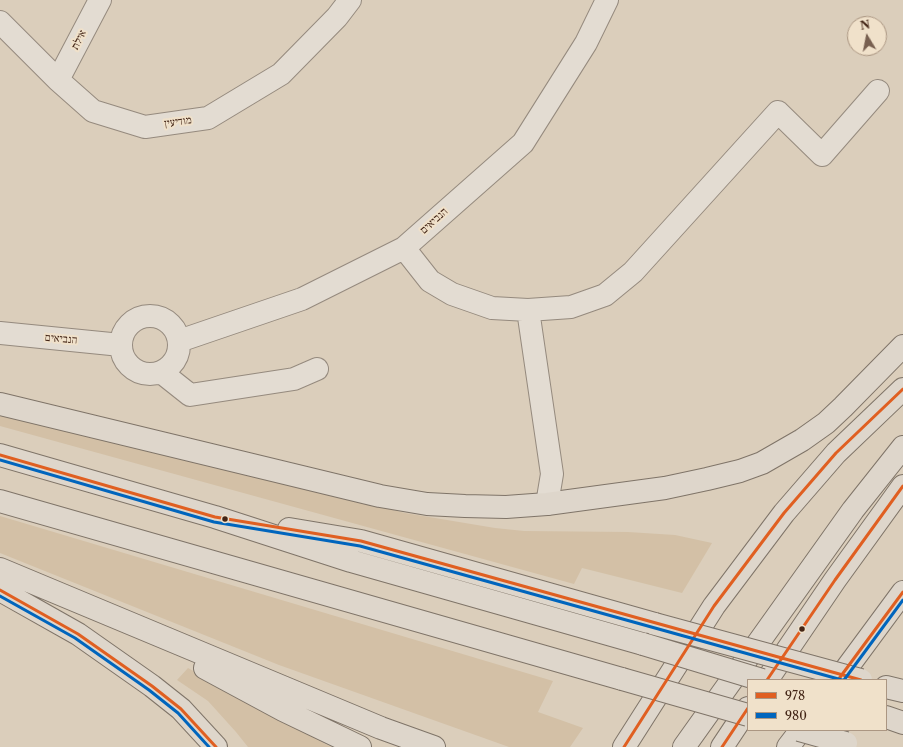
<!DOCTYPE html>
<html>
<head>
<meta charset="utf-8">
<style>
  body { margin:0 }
  #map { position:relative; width:903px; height:747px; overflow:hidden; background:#dbcebb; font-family:"Libre Caslon Text",serif }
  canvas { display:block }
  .legend { position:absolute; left:747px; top:679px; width:140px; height:52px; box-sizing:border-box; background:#f0e1ca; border:1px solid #ab9682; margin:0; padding:5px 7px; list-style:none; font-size:12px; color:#432516 }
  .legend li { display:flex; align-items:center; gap:8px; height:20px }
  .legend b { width:20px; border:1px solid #ab9682 }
  .north { position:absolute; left:847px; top:16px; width:40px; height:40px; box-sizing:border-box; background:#f0e1ca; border:1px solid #ab9682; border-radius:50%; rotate:350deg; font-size:11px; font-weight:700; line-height:16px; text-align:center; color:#432516 }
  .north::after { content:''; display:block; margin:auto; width:14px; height:18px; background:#786050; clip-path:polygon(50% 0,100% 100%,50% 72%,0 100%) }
</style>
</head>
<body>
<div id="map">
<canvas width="903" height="747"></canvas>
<ul class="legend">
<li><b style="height:5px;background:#e05f21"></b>978</li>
<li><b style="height:5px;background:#0065bd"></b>980</li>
</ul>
<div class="north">N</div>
</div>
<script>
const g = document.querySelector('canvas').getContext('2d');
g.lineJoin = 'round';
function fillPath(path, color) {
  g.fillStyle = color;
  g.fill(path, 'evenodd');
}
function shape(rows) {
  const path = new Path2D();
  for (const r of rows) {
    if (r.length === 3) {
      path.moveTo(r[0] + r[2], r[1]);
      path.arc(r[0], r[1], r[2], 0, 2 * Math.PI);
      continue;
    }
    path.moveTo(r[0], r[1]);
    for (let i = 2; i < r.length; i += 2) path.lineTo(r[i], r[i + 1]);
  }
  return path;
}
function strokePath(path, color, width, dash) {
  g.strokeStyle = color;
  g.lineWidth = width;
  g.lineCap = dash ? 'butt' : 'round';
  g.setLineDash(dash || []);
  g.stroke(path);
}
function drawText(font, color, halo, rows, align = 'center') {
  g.font = font + ' "Libre Caslon Text","Frank Ruhl Libre",serif';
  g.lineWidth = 4;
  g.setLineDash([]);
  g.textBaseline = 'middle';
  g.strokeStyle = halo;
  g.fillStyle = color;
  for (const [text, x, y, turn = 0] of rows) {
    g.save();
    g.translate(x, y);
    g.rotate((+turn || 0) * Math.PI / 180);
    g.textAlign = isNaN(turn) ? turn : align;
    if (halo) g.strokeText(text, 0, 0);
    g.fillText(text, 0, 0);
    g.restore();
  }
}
const green = shape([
  [0,412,405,513,495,528,524,531,628,532,675,535,712,543,682,593,582,568,574,584,0,426],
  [0,516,553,681,538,712,583,728,570,747,509,747,279,665,0,553],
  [188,668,327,745,332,747,248,747,236,732,208,701,177,680]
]);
const minor = shape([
  [0,22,58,80,93,111,145,127,208,118,281,74,337,17,350,0],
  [58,80,100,0],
  [404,248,430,281,452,294,492,308,528,310,571,307,605,295,633,272,778,112,822,155,878,91],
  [528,310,552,474,547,504],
  [150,345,29],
  [0,333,121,345],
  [179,341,302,299,404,248,523,143,586,43,607,0],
  [161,372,190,395,294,379,317,369]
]);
const highway = shape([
  [0,404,380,496,427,504,465,506,506,507,547,504,665,488,707,479,740,471,762,463,802,440,826,423,843,407,903,346],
  [0,455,215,517,351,561,643,644],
  [0,501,622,679],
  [289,529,361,541,655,624],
  [0,569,381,728,434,747],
  [0,590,78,634,152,686,181,709,216,747],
  [205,668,283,710,360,747],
  [767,680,835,580,903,486],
  [838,680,903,592],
  [886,687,903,691],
  [886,717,903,723],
  [624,747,714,606,784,513,836,453,903,389],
  [684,747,853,510,903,447],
  [722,747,748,708],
  [788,747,801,730]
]);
const highwayBridge = shape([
  [655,624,861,680],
  [643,644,762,680],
  [622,679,748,715],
  [799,730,846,743]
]);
const bus1 = shape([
  [0,455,215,517,361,541,861,680],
  [0,590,78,634,152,686,181,709,216,747],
  [767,680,835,580,903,486],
  [838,680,903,592],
  [624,747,714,606,784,513,836,453,903,389],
  [722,747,748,708]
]);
const bus2 = shape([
  [0,460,214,522,360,546,842,680],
  [0,596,75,638,149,690,178,713,209,747],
  [844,680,903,600]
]);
const markers = [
  [225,519,3.5,"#432516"],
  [802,629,3.5,"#432516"]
];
const streetNames = [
  ["אילת",79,40,-63],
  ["מודיעין",178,122,-8],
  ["הנביאים",434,221,-42],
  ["הנביאים",61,339,5]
];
fillPath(green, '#d3c0a6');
strokePath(minor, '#958a7e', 24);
strokePath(highway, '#7f7468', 24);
strokePath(minor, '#e3dcd2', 22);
strokePath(highway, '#ded6cb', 22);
strokePath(highwayBridge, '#7f7468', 24, []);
strokePath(highwayBridge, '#ded6cb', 22);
strokePath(bus1, '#e05f21', 3);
strokePath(bus2, '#0065bd', 3);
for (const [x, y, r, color] of markers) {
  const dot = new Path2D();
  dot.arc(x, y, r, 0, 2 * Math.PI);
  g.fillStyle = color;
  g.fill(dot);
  strokePath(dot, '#f0e1ca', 1.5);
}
drawText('11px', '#432516', '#f0e1ca', streetNames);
</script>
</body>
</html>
